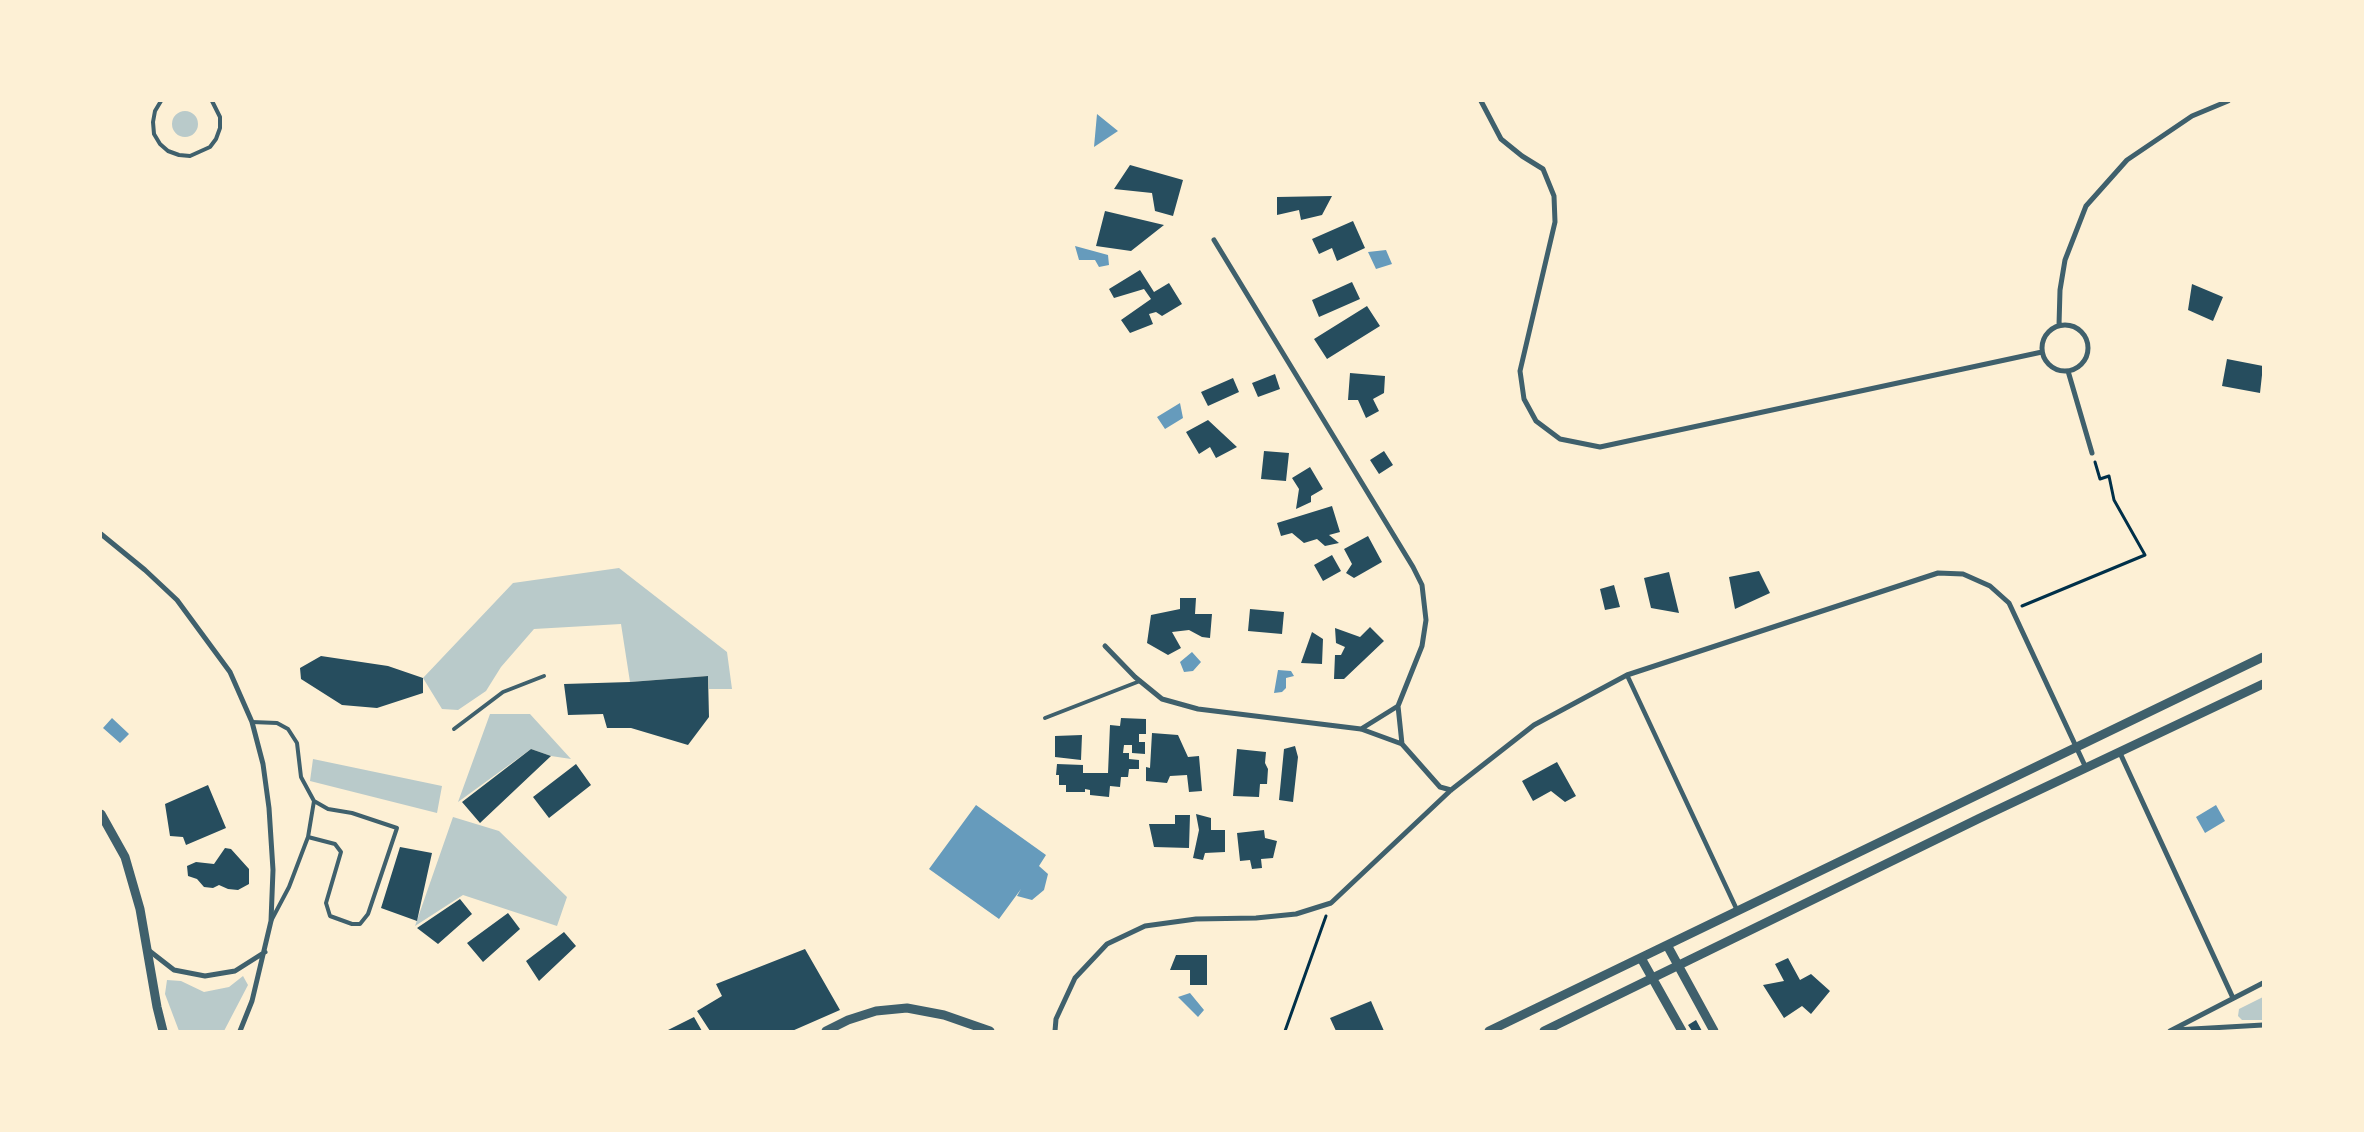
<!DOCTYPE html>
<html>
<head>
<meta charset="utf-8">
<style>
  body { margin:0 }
  #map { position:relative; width:2364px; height:1132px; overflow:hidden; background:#fdf0d5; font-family:"PT Sans Narrow",sans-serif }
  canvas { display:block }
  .frame { position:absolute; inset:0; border:102px solid #fdf0d5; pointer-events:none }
</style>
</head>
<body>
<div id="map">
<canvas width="2364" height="1132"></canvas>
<div class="frame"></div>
</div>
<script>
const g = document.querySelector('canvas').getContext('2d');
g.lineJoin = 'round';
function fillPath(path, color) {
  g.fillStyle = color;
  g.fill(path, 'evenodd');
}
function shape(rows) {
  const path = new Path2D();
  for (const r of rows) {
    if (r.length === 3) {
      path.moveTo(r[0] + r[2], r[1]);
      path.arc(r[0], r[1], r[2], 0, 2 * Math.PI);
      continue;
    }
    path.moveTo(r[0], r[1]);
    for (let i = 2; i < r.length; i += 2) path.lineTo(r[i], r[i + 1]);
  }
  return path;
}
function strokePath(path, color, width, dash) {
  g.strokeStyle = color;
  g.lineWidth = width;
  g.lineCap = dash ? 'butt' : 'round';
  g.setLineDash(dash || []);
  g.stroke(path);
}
const green = shape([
  [185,124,13],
  [619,568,727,652,732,689,709,689,708,676,630,682,621,624,534,629,501,667,486,691,458,710,442,709,423,678,513,583],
  [490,714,530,714,571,759,551,756,531,749,458,802],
  [313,759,442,786,437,813,310,781],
  [453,817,499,831,567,897,557,926,463,895,415,926],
  [243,976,248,985,224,1031,179,1031,165,994,167,980,181,981,204,992,229,987],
  [2263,997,2263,1020,2242,1020,2238,1016,2239,1009]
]);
const water = shape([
  [1097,114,1118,131,1094,147],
  [1075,246,1108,255,1109,265,1099,267,1095,260,1079,260],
  [1386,250,1392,264,1376,269,1368,252],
  [1180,403,1183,418,1165,429,1157,417],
  [1192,652,1201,662,1193,671,1184,672,1180,662],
  [1278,670,1291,671,1294,676,1286,678,1286,688,1282,692,1274,693],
  [112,718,129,734,120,743,103,728],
  [976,805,1046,855,1039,866,1048,874,1044,890,1032,900,1017,896,1021,889,999,919,929,869],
  [2216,805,2225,821,2205,833,2196,817],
  [1190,993,1204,1010,1198,1017,1178,997]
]);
const building = shape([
  [1130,165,1183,180,1173,216,1155,211,1152,193,1114,189],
  [1332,196,1322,215,1301,220,1299,210,1277,215,1277,197],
  [1105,211,1164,225,1131,251,1096,246],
  [1353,221,1365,248,1337,261,1332,248,1319,254,1312,239],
  [1140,270,1154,292,1169,283,1182,304,1162,316,1156,312,1149,314,1153,324,1130,333,1121,320,1151,299,1144,289,1114,298,1109,289],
  [1352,282,1360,299,1319,317,1312,300],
  [2192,284,2223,297,2213,321,2188,310],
  [1367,306,1380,326,1327,359,1314,339],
  [2227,359,2263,366,2260,393,2222,386],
  [1350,373,1385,376,1384,393,1373,399,1379,411,1366,418,1358,400,1348,400],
  [1275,374,1280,389,1258,397,1252,383],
  [1233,378,1239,392,1208,406,1201,392],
  [1208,420,1237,447,1216,458,1210,447,1199,454,1186,432],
  [1264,451,1289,453,1286,481,1261,479],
  [1384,451,1393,465,1379,474,1370,460],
  [1310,467,1323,489,1311,496,1311,502,1296,509,1299,489,1292,478],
  [1332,506,1340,532,1329,535,1339,543,1325,546,1317,539,1304,543,1292,533,1281,536,1277,523],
  [1368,536,1382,562,1354,578,1346,573,1352,564,1344,549],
  [1332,555,1341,571,1323,581,1314,565],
  [1759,571,1770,593,1735,609,1729,577],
  [1669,572,1679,613,1651,608,1644,578],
  [1614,585,1620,607,1605,610,1600,589],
  [1180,598,1196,598,1195,614,1212,614,1210,638,1202,637,1189,630,1172,632,1181,648,1168,655,1147,643,1151,615,1180,609],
  [1250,609,1284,612,1282,634,1248,631],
  [1370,627,1384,641,1344,679,1334,679,1335,655,1341,655,1345,647,1336,643,1335,628,1360,637],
  [1312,632,1323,639,1322,664,1301,663],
  [321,656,388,666,423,678,423,693,377,708,342,705,301,679,300,668],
  [708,676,709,717,688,745,631,728,607,728,603,714,568,715,564,684,630,682],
  [1121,718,1146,719,1146,734,1139,734,1139,742,1145,742,1145,754,1132,753,1132,745,1124,745,1123,753,1129,753,1129,759,1139,760,1139,769,1129,769,1128,777,1121,777,1120,787,1110,786,1109,797,1090,795,1090,790,1085,789,1085,792,1066,792,1066,785,1059,785,1059,775,1056,775,1057,764,1083,765,1083,773,1108,773,1110,725,1120,726],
  [1152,733,1178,735,1188,757,1199,756,1202,791,1189,792,1187,775,1170,776,1167,783,1146,781,1146,767,1150,768],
  [1082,735,1081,760,1055,757,1055,736],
  [1295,746,1298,757,1293,802,1279,800,1284,749],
  [531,749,551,756,480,823,462,802],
  [1237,749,1266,752,1265,763,1268,769,1267,784,1260,784,1259,797,1233,796],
  [1557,762,1576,796,1565,802,1551,791,1533,801,1522,781],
  [576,764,591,785,549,818,533,797],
  [208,785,226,828,186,845,183,837,170,836,165,804],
  [1196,814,1211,818,1211,830,1225,830,1225,852,1205,853,1203,860,1193,858,1199,830],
  [1175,815,1190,815,1189,848,1154,847,1149,824,1175,824],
  [1264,830,1265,838,1277,841,1273,858,1261,859,1262,868,1252,869,1250,860,1240,861,1237,833],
  [400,847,432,853,417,921,381,908],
  [225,848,231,849,249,869,249,884,238,890,228,889,219,885,213,888,204,887,197,879,188,876,187,866,196,862,214,864],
  [460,899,472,914,438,944,417,928],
  [508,913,520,929,483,962,467,943],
  [564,932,576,946,539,981,526,961],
  [805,949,840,1010,792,1031,710,1031,697,1011,722,996,716,984],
  [1176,955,1207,955,1207,985,1190,985,1190,970,1170,970],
  [1788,958,1800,980,1811,974,1830,991,1811,1014,1802,1006,1784,1018,1763,985,1784,981,1775,964],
  [1371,1001,1384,1031,1336,1031,1330,1018],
  [694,1017,702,1031,666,1031],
  [1696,1020,1702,1031,1692,1031,1688,1025]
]);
const path = shape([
  [2022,606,2145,555,2114,500,2109,476,2100,479,2095,462],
  [1285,1031,1326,916]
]);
const service = shape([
  [161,101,155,111,153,122,154,134,160,144,168,151,179,155,190,156,210,147,216,139,220,128,220,117,212,101],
  [1045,718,1140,681],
  [252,722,277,723,288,729,297,743,301,777,314,801,328,809,352,813,397,828,368,914,360,924,352,924,330,916,326,903,341,852,335,844,308,837],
  [454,729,503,692,544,676],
  [271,921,289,887,308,837,314,801]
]);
const pedestrian = shape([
  [1627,675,1737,910]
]);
const minor = shape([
  [1481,101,1501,139,1522,156,1543,169,1554,196,1555,222,1520,371,1524,399,1536,421,1560,439,1600,447,2042,352],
  [1214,240,1413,567,1422,585,1426,620,1422,646,1398,706,1402,744,1440,787,1451,790],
  [2065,348,23],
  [2059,325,2060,290,2065,260,2086,206,2127,160,2192,116,2228,101],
  [2068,371,2092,453],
  [101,534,145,570,177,600,230,672,252,722,263,764,269,808,273,870,271,921,252,1001,240,1031],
  [1105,646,1135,677,1162,699,1198,709,1361,729,1402,744],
  [1361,729,1398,706],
  [2120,753,2233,998],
  [147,949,174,970,205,976,235,971,265,952],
  [2175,1030,2263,1025],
  [1055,1031,1056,1019,1075,978,1107,944,1145,926,1196,919,1256,918,1296,914,1331,903,1451,790,1534,725,1627,675,1938,573,1963,574,1990,586,2009,603,2086,768],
  [2170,1031,2263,983]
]);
const tertiary = shape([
  [101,814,125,857,140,909,157,1007,163,1031],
  [1667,945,1714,1031],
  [1641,958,1682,1031],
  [826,1031,848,1020,876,1011,907,1008,944,1015,990,1031],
  [1489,1031,2263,657],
  [1544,1031,1980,818,2263,684]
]);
fillPath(green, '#b9caca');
fillPath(water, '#669bbc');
fillPath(building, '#264d5e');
strokePath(path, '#003049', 3);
strokePath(service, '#3f606c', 4);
strokePath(pedestrian, '#3f606c', 4.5);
strokePath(minor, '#3f606c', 5);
strokePath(tertiary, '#3f606c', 9);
</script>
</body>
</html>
